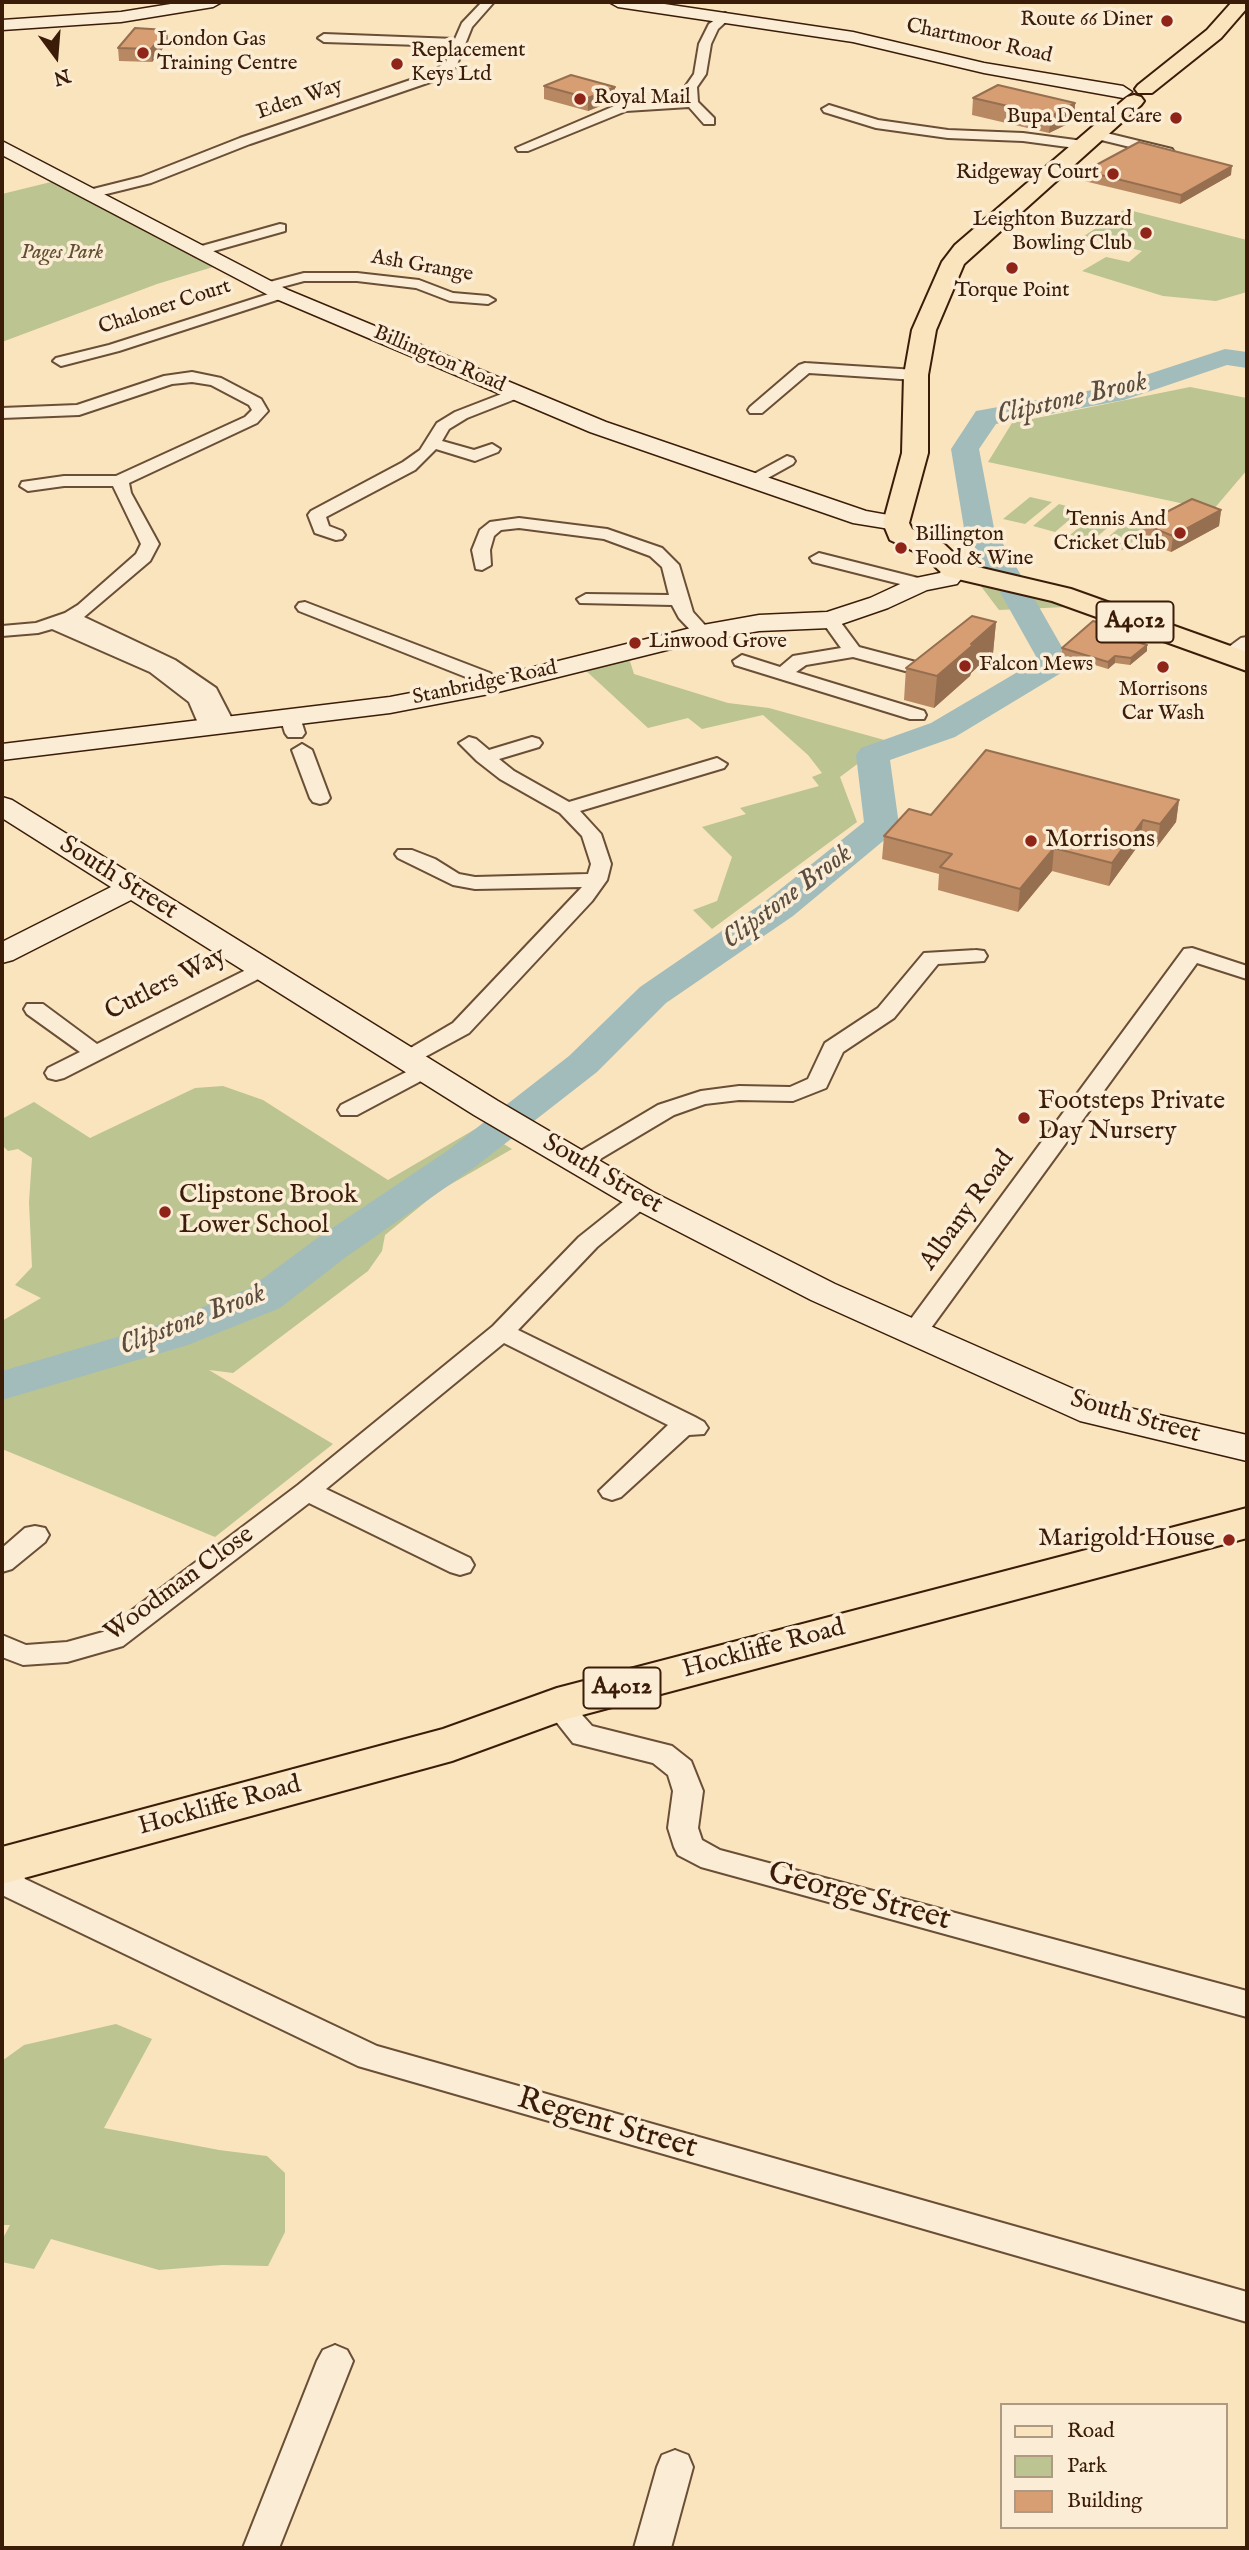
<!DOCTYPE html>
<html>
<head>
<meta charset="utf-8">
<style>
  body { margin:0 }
  #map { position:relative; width:1249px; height:2550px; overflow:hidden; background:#f9e4be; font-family:"IM FELL English",serif }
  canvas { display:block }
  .frame { position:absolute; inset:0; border:4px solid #3b1c08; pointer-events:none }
  .legend { position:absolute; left:1000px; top:2403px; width:228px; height:126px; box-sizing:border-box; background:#fbedd5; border:2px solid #ae9983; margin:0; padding:9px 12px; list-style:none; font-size:21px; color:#3b1c08 }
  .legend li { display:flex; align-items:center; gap:14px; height:35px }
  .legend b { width:35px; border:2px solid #ae9983 }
  .north { position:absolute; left:21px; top:21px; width:70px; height:70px; -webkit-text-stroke:5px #fbedd5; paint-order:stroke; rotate:164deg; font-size:19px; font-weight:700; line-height:28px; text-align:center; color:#3b1c08 }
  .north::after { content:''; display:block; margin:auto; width:24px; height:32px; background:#3b1c08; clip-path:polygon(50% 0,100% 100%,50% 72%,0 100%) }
</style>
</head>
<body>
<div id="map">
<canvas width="1249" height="2550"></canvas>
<div class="frame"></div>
<ul class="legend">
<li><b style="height:9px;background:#f9e4be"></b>Road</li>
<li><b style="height:19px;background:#bcc492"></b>Park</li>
<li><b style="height:19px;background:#d69e72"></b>Building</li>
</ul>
<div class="north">N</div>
</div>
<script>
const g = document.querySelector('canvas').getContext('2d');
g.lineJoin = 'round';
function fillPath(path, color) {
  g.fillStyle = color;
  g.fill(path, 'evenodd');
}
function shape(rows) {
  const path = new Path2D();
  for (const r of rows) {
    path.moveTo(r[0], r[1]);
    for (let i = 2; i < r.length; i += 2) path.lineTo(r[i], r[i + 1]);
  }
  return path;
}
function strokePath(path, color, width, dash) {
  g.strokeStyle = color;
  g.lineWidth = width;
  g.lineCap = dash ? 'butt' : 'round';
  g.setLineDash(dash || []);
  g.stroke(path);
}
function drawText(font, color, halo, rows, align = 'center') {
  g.font = font + ' "IM FELL English",serif';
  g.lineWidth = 7;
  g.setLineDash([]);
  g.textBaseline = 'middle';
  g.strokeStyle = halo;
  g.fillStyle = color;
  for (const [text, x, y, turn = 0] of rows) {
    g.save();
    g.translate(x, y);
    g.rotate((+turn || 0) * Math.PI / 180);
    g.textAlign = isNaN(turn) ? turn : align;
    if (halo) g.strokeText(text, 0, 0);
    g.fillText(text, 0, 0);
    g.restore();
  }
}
const green = shape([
  [51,182,58,183,213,267,157,284,2,342,2,194],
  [1125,209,1247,240,1247,292,1216,301,1163,296,1082,271,1106,257,1129,262,1142,251,1084,236],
  [1190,387,1247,398,1247,470,1213,510,988,462,1012,423],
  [1030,497,1052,502,1025,524,1003,519],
  [1059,504,1081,510,1055,532,1033,526],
  [1096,513,1119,518,1092,541,1070,535],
  [1127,521,1149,527,1123,550,1100,544],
  [980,585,1030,593,1060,602,1067,607,999,610],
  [629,658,634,674,728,703,769,708,888,741,840,777,857,822,712,929,693,910,717,901,732,857,702,827,746,814,740,808,819,786,812,777,822,773,808,755,763,715,702,729,688,718,648,728,584,669],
  [223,1086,263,1100,388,1180,477,1128,512,1149,439,1191,385,1235,382,1251,368,1271,233,1373,209,1370,333,1444,215,1537,2,1449,2,1321,41,1298,15,1285,32,1267,29,1202,32,1158,18,1149,8,1151,2,1145,2,1119,34,1102,90,1138,195,1088],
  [116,2024,152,2039,104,2128,219,2150,267,2156,285,2173,285,2232,268,2266,222,2265,159,2270,51,2239,34,2269,2,2262,2,2240,10,2225,2,2225,2,2061,24,2045]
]);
const river = shape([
  [1225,349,1247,352,1247,368,1227,365,1124,400,996,424,979,449,994,528,1071,663,1066,670,955,737,890,760,899,825,894,832,793,916,666,1003,597,1072,475,1167,346,1257,280,1308,188,1345,2,1400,2,1371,158,1325,250,1288,316,1239,447,1151,569,1056,640,987,767,900,864,822,856,755,861,748,931,723,1038,660,964,528,951,449,976,411,1109,387,1225,349]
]);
const street = shape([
  [482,2,494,2,472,27,456,67,439,79,250,144,151,183,90,198,83,194,85,191,141,177,240,138,431,73,446,62,452,46,324,42,318,38,324,34,455,39,462,23,482,2],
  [725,13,731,17,718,29,711,44,706,74,697,87,698,102,714,118,714,124,704,124,689,107,626,111,528,151,518,151,516,148,619,104,685,100,685,87,694,74,699,44,709,24,725,13],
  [829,105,878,120,948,130,1023,133,1083,141,1090,145,1083,149,1023,141,948,138,876,128,824,112,822,109,829,105],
  [1094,130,1172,149,1174,152,1167,156,1089,137,1089,131,1094,130],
  [280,224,285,225,285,231,196,256,189,252,191,249,280,224],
  [304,273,357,273,419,280,453,293,488,296,495,300,488,304,450,301,416,288,357,281,304,281,267,291,260,287,262,284,304,273],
  [281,290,286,291,288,294,286,297,119,351,61,366,53,361,56,358,109,345,281,290],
  [805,363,916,370,924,375,916,380,809,373,762,413,750,413,748,410,750,407,799,365,805,363],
  [192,372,221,378,261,399,268,411,257,423,129,483,131,493,159,544,150,561,84,617,175,660,216,688,231,717,224,728,217,730,198,723,189,702,150,672,52,629,38,633,2,636,2,626,36,623,65,613,78,605,136,554,141,544,113,486,64,486,28,491,20,486,22,482,64,476,116,476,245,417,252,410,249,405,211,385,192,382,172,384,79,415,2,418,2,408,77,405,164,376,192,372],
  [517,388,523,390,525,393,523,396,467,418,449,429,442,441,474,450,492,444,500,449,498,452,475,461,436,449,415,470,326,517,329,526,342,531,345,535,342,539,336,540,315,533,308,515,311,511,403,462,420,450,437,423,455,412,517,388],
  [787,456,793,458,795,461,793,464,757,484,751,485,743,480,787,456],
  [519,518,607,529,662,548,679,565,693,612,712,633,709,637,697,637,679,618,672,605,580,603,577,599,586,594,669,595,662,567,650,556,604,539,519,528,501,530,494,536,490,550,491,565,482,570,476,569,472,550,480,530,490,522,519,518],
  [819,553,926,580,929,584,920,589,813,562,810,558,819,553],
  [305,602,490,673,503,685,494,691,487,689,476,681,299,611,296,607,299,603,305,602],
  [830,615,836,616,859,647,931,666,933,670,924,676,853,657,806,665,796,672,924,711,926,715,924,719,910,719,735,665,733,661,742,655,780,667,793,656,841,648,821,620,830,615],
  [1247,637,1247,651,1236,660,1222,660,1220,656,1222,652,1241,638,1247,637],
  [290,711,300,717,305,733,302,737,288,737,285,733,280,717,290,711],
  [469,737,476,739,489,750,532,737,539,739,542,743,539,747,499,759,514,771,569,802,717,758,727,764,724,768,580,811,601,834,611,864,607,880,592,901,469,1033,410,1065,402,1063,399,1058,402,1053,453,1023,582,887,475,889,453,885,398,858,395,854,398,850,412,850,435,859,459,874,475,877,588,874,591,864,582,836,560,813,500,779,477,761,459,743,469,737],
  [302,744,312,750,330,798,327,802,320,804,313,802,310,798,292,750,302,744],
  [1192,948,1247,966,1247,979,1197,963,923,1339,914,1341,905,1339,901,1333,905,1327,1184,949,1192,948],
  [976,950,984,951,987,956,984,961,938,964,894,1018,843,1052,826,1088,793,1101,739,1100,705,1104,674,1115,585,1168,577,1170,569,1168,565,1163,569,1158,658,1105,701,1091,739,1086,790,1087,808,1079,825,1043,878,1008,924,953,976,950],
  [262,962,270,963,273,968,270,973,64,1078,56,1080,48,1078,45,1073,48,1068,80,1052,27,1014,24,1009,27,1004,43,1004,97,1044,262,962],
  [426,1062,434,1064,437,1069,434,1074,357,1115,341,1115,338,1110,341,1105,426,1062],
  [641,1192,649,1194,653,1199,649,1204,597,1247,518,1330,695,1417,704,1422,708,1428,704,1434,689,1435,621,1497,612,1500,603,1497,599,1491,668,1425,504,1343,326,1489,470,1558,474,1565,470,1572,460,1575,450,1572,309,1503,123,1646,67,1662,23,1665,2,1657,2,1635,26,1645,67,1642,103,1632,298,1485,493,1326,579,1237,633,1194,641,1192],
  [35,1526,45,1528,49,1535,45,1542,12,1569,2,1572,2,1548,25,1528,35,1526],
  [557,1694,567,1698,592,1726,672,1746,691,1761,703,1791,698,1828,702,1840,720,1850,1247,1991,1247,2017,701,1867,678,1855,674,1847,668,1828,673,1791,668,1775,653,1763,573,1743,543,1705,547,1698,557,1694],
  [4,1854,15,1858,25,1879,377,2046,1247,2292,1247,2322,358,2066,2,1895,2,1855,4,1854],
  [335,2345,347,2350,353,2361,279,2548,243,2548,317,2361,323,2350,335,2345],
  [675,2450,688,2455,693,2467,671,2548,634,2548,657,2467,662,2455,675,2450]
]);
const secondary = shape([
  [183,2,222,2,213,7,121,22,2,30,2,20,121,12,183,2],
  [609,2,651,2,853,32,984,63,1123,86,1132,92,1123,98,984,73,853,42,618,7,609,2],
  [2,141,288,290,606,422,866,511,905,518,908,523,905,528,896,530,853,523,590,432,274,298,2,155,2,141],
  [955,562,964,565,968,570,957,584,927,590,888,608,830,628,759,631,703,641,494,693,390,713,2,760,2,744,390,697,494,677,703,625,759,615,827,612,870,598,911,579,940,573,946,565,955,562],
  [2,797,12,800,498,1101,653,1192,835,1284,1103,1402,1247,1435,1247,1461,1080,1421,811,1300,629,1206,474,1115,131,900,13,960,2,963,2,942,111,887,2,818,2,797]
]);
const primary = shape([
  [1232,2,1247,2,1247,8,1221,38,1152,93,1138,93,1135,89,1138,85,1207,30,1232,2],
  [1134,95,1141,97,1144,101,1141,105,964,264,936,330,928,375,928,453,909,523,912,529,944,544,965,564,1071,589,1247,652,1247,671,1052,601,945,576,924,556,890,540,883,523,902,453,904,375,912,330,942,262,955,245,1127,97,1134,95],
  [1247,1508,1247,1538,567,1719,452,1761,2,1884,2,1847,443,1729,557,1688,1247,1508]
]);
const wall = shape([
  [167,30,168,42,152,62,119,61,118,48],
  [544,86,615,100,588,111,544,99],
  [973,98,1075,103,1074,121,1049,133,972,115],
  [1085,171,1231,175,1180,204,1084,181],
  [1221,510,1219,526,1171,552,1141,540,1143,524],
  [996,622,993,653,971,673,970,676,934,708,904,700,906,668],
  [1139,642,1147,651,1130,665,1115,663,1108,669,1062,655,1062,648],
  [1179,800,1176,822,1157,847,1140,843,1109,886,1052,871,1018,912,938,890,939,874,882,859,884,836,931,815]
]);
const shadedWall = shape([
  [167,30,168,42,152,62,151,49],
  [615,87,615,100,588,111,588,98],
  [1075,103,1074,121,1049,133,1051,116],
  [1232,166,1231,175,1180,204,1181,195],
  [1221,510,1219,526,1171,552,1173,536],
  [996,622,993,653,971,673,970,676,934,708,937,676],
  [1147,645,1147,651,1130,665,1131,658],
  [1115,656,1115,663,1108,669,1108,662],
  [1179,800,1176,822,1157,847,1160,824],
  [1143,820,1140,843,1109,886,1112,863],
  [1054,848,1052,871,1018,912,1020,889]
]);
const building = shape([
  [135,28,167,30,151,49,118,48,135,28],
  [571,75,615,87,588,98,544,86,571,75],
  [998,85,1075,103,1051,116,973,98,998,85],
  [1139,142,1232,166,1181,195,1085,171,1139,142],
  [1192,499,1221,510,1173,536,1143,524,1192,499],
  [972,616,996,622,971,644,973,645,937,676,906,668,972,616],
  [1093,621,1140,635,1134,641,1147,645,1131,658,1115,656,1108,662,1062,648,1093,621],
  [986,750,1179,800,1160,824,1143,820,1112,863,1054,848,1020,889,940,867,952,854,884,836,909,809,931,815,986,750]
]);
const markers = [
  [1167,21,7,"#8f2418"],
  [143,53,7,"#8f2418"],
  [397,64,7,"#8f2418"],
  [580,99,7,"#8f2418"],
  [1176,118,7,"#8f2418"],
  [1113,174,7,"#8f2418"],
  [1146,233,7,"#8f2418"],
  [1012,268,7,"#8f2418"],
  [1180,533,7,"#8f2418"],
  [901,548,7,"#8f2418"],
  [635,643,7,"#8f2418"],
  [965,666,7,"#8f2418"],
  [1163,667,7,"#8f2418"],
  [1031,841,7,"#8f2418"],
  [1024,1118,7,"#8f2418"],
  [165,1212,7,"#8f2418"],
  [1229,1540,7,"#8f2418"]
];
const farPoinames = [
  ["Route 66 Diner",1153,21,"right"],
  ["London Gas",157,41],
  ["Training Centre",157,65],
  ["Replacement",411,52],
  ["Keys Ltd",411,76],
  ["Royal Mail",594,99],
  ["Bupa Dental Care",1162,118,"right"],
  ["Ridgeway Court",1099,174,"right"],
  ["Leighton Buzzard",1132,221,"right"],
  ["Bowling Club",1132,245,"right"],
  ["Torque Point",1012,292,"center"],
  ["Tennis And",1166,521,"right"],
  ["Cricket Club",1166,545,"right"],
  ["Billington",915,536],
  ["Food & Wine",915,560],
  ["Linwood Grove",649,643],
  ["Falcon Mews",979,666],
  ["Morrisons",1163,691,"center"],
  ["Car Wash",1163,715,"center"]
];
const farStreetnames = [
  ["Chartmoor Road",979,42,12],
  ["Eden Way",300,100,-19],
  ["Ash Grange",422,267,10],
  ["Chaloner Court",165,308,-18],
  ["Billington Road",439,360,23],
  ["Stanbridge Road",485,684,-12]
];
const farParknames = [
  ["Pages Park",62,254]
];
const shields = [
  [1135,622,77],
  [622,1688,77]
];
const shieldNames = [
  ["A4012",1135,622],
  ["A4012",622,1688]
];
const poiNames = [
  ["Morrisons",1045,841],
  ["Footsteps Private",1038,1103],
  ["Day Nursery",1038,1133],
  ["Clipstone Brook",179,1197],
  ["Lower School",179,1227],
  ["Marigold House",1215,1540,"right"]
];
const streetNames = [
  ["South Street",118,879,32],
  ["Cutlers Way",166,985,-27],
  ["South Street",602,1175,30],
  ["Albany Road",968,1211,-54],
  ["South Street",1135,1418,16],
  ["Woodman Close",180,1585,-36],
  ["Hockliffe Road",764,1650,-15],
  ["Hockliffe Road",220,1807,-15]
];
const waterNames = [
  ["Clipstone Brook",1072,400,-13],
  ["Clipstone Brook",788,898,-37],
  ["Clipstone Brook",193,1321,-21]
];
const nearStreetnames = [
  ["George Street",859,1898,15],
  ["Regent Street",607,2125,16]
];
fillPath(green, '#bcc492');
fillPath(river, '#a1bcbb');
strokePath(street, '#6a4e36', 4);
strokePath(secondary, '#3b1c08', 3);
strokePath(primary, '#3b1c08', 4);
fillPath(street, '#fbedd5');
fillPath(secondary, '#fbedd5');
fillPath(primary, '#f9e4be');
fillPath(wall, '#b88862');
fillPath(shadedWall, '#966f50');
fillPath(building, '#d69e72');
strokePath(building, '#966f50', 2);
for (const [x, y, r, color] of markers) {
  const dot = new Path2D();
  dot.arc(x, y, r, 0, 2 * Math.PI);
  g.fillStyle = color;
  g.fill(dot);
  strokePath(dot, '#fbedd5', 2.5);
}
drawText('21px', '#3b1c08', '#fbedd5', farPoinames, 'left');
drawText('21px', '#3b1c08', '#fbedd5', farStreetnames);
drawText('italic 21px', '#624e31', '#fbedd5', farParknames);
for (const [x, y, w] of shields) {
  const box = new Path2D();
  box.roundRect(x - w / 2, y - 20.5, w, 41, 5);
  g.fillStyle = '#fbedd5';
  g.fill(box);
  strokePath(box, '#3b1c08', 2);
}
drawText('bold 24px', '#3b1c08', null, shieldNames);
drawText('26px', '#3b1c08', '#fbedd5', poiNames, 'left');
drawText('26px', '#3b1c08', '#fbedd5', streetNames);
drawText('italic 28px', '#5a4c3e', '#fbedd5', waterNames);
drawText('32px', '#3b1c08', '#fbedd5', nearStreetnames);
</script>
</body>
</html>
